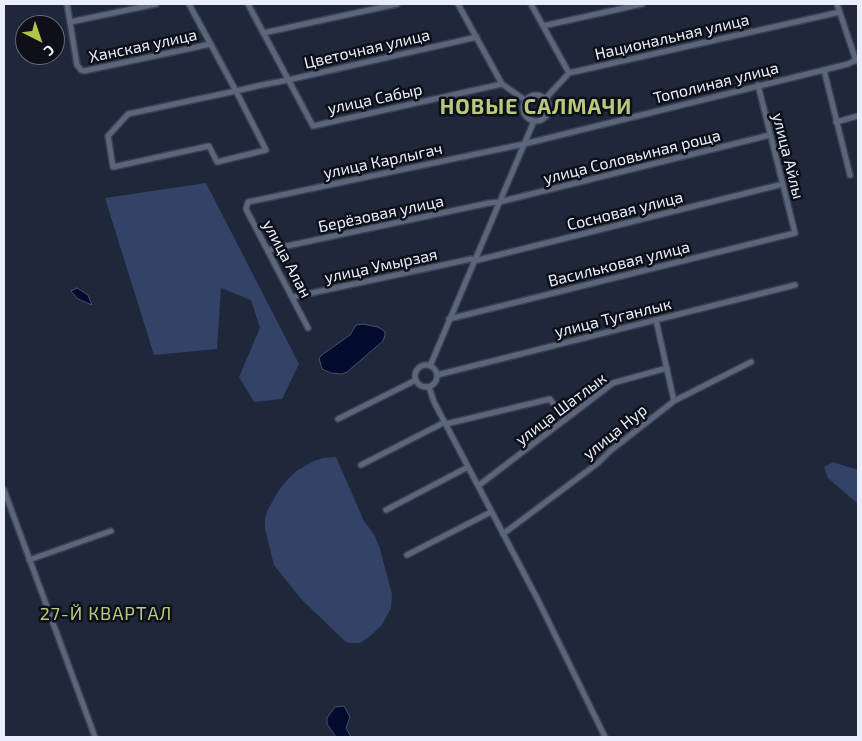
<!DOCTYPE html>
<html>
<head>
<meta charset="utf-8">
<style>
  body { margin:0 }
  #map { position:relative; width:862px; height:741px; overflow:hidden; background:#1f273a; font-family:"Exo 2",sans-serif }
  canvas { display:block }
  .frame { position:absolute; inset:0; border:5px solid #e8eefb; pointer-events:none }
  .north { position:absolute; left:15px; top:15px; width:50px; height:50px; box-sizing:border-box; background:#0d1019; border:1px solid #656973; border-radius:50%; rotate:139deg; font-size:14px; font-weight:700; line-height:20px; text-align:center; color:#e8eefb }
  .north::after { content:''; display:block; margin:auto; width:18px; height:22px; background:#b2c24b; clip-path:polygon(50% 0,100% 100%,50% 72%,0 100%) }
</style>
</head>
<body>
<div id="map">
<canvas width="862" height="741"></canvas>
<div class="frame"></div>
<div class="north">С</div>
</div>
<script>
const g = document.querySelector('canvas').getContext('2d');
g.lineJoin = 'round';
function fillPath(path, color) {
  g.fillStyle = color;
  g.fill(path, 'evenodd');
}
function shape(rows) {
  const path = new Path2D();
  for (const r of rows) {
    if (r.length === 3) {
      path.moveTo(r[0] + r[2], r[1]);
      path.arc(r[0], r[1], r[2], 0, 2 * Math.PI);
      continue;
    }
    path.moveTo(r[0], r[1]);
    for (let i = 2; i < r.length; i += 2) path.lineTo(r[i], r[i + 1]);
  }
  return path;
}
function strokePath(path, color, width, dash) {
  g.strokeStyle = color;
  g.lineWidth = width;
  g.lineCap = dash ? 'butt' : 'round';
  g.setLineDash(dash || []);
  g.stroke(path);
}
function drawText(font, color, halo, rows, align = 'center') {
  g.font = font + ' "Exo 2",sans-serif';
  g.lineWidth = 5;
  g.setLineDash([]);
  g.textBaseline = 'middle';
  g.strokeStyle = halo;
  g.fillStyle = color;
  for (const [text, x, y, turn = 0] of rows) {
    g.save();
    g.translate(x, y);
    g.rotate((+turn || 0) * Math.PI / 180);
    g.textAlign = isNaN(turn) ? turn : align;
    if (halo) g.strokeText(text, 0, 0);
    g.fillText(text, 0, 0);
    g.restore();
  }
}
const green = shape([
  [206,183,299,364,282,399,254,402,239,377,260,328,251,300,221,288,217,349,154,355,105,198],
  [336,457,364,521,375,536,380,549,392,594,391,608,382,625,368,638,360,643,350,643,346,642,301,599,274,565,265,529,265,520,267,511,279,490,288,479,298,470,314,461,323,458],
  [833,462,858,470,858,504,828,478,824,467]
]);
const water = shape([
  [77,288,88,295,92,305,78,299,71,291,77,288],
  [363,324,378,327,383,330,385,332,385,335,383,341,347,372,342,374,331,373,322,369,319,358,323,354,350,335,356,325,363,324],
  [344,706,350,717,346,728,351,737,336,737,327,724,327,718,335,707,344,706]
]);
const minor = shape([
  [67,4,77,65,81,70,84,71,211,44],
  [189,4,236,91,266,150,217,162,209,146,113,167,108,136,128,114,236,91,262,85,288,80,477,37],
  [248,4,313,126,502,84],
  [458,4,502,84,525,100],
  [531,4,569,73],
  [837,4,856,61],
  [70,22,156,4],
  [543,26,642,4],
  [263,33,397,4],
  [824,70,850,175],
  [569,73,840,12],
  [536,108,13],
  [545,99,569,73],
  [836,122,858,116],
  [268,250,489,203,499,202,770,135],
  [293,297,471,259,478,260,783,184],
  [449,319,795,233,758,85],
  [656,320,674,401],
  [308,328,246,209,248,202,524,144,848,64,858,59],
  [426,376,11],
  [430,366,534,121],
  [437,375,795,285],
  [429,387,434,402,538,600,605,737],
  [338,419,416,380],
  [446,424,550,399,565,420],
  [361,465,445,422],
  [478,486,613,383,667,368],
  [4,490,95,737],
  [386,510,468,467],
  [503,534,598,463,610,451,674,401,751,362],
  [407,555,491,512],
  [29,560,111,531]
]);
const streetNames = [
  ["Национальная улица",672,37,-13],
  ["Ханская улица",143,46,-12],
  ["Цветочная улица",367,49,-13],
  ["Тополиная улица",716,83,-14],
  ["улица Сабыр",375,99,-12],
  ["улица Айлы",788,156,76],
  ["улица Соловьиная роща",632,157,-14],
  ["улица Карлыгач",383,161,-12],
  ["Сосновая улица",625,211,-14],
  ["Берёзовая улица",381,214,-12],
  ["улица Алан",287,259,62],
  ["Васильковая улица",619,264,-14],
  ["улица Умырзая",381,266,-12],
  ["улица Туганлык",613,318,-14],
  ["улица Шатлык",561,409,-37],
  ["улица Нур",615,432,-39]
];
const neighbourhoodNames = [
  ["27-Й КВАРТАЛ",106,614]
];
const districtNames = [
  ["НОВЫЕ САЛМАЧИ",536,107]
];
fillPath(green, '#334267');
fillPath(water, '#030b2f');
strokePath(water, '#484f6c', 1);
strokePath(minor, '#3a4151', 8);
strokePath(minor, '#5b657b', 5);
drawText('16px', '#e8eefb', '#0d1019', streetNames);
g.letterSpacing = '1px';
drawText('18px', '#bcc97d', '#0d1019', neighbourhoodNames);
g.letterSpacing = '0px';
g.letterSpacing = '1px';
drawText('bold 21px', '#bcc97d', '#0d1019', districtNames);
g.letterSpacing = '0px';
</script>
</body>
</html>
